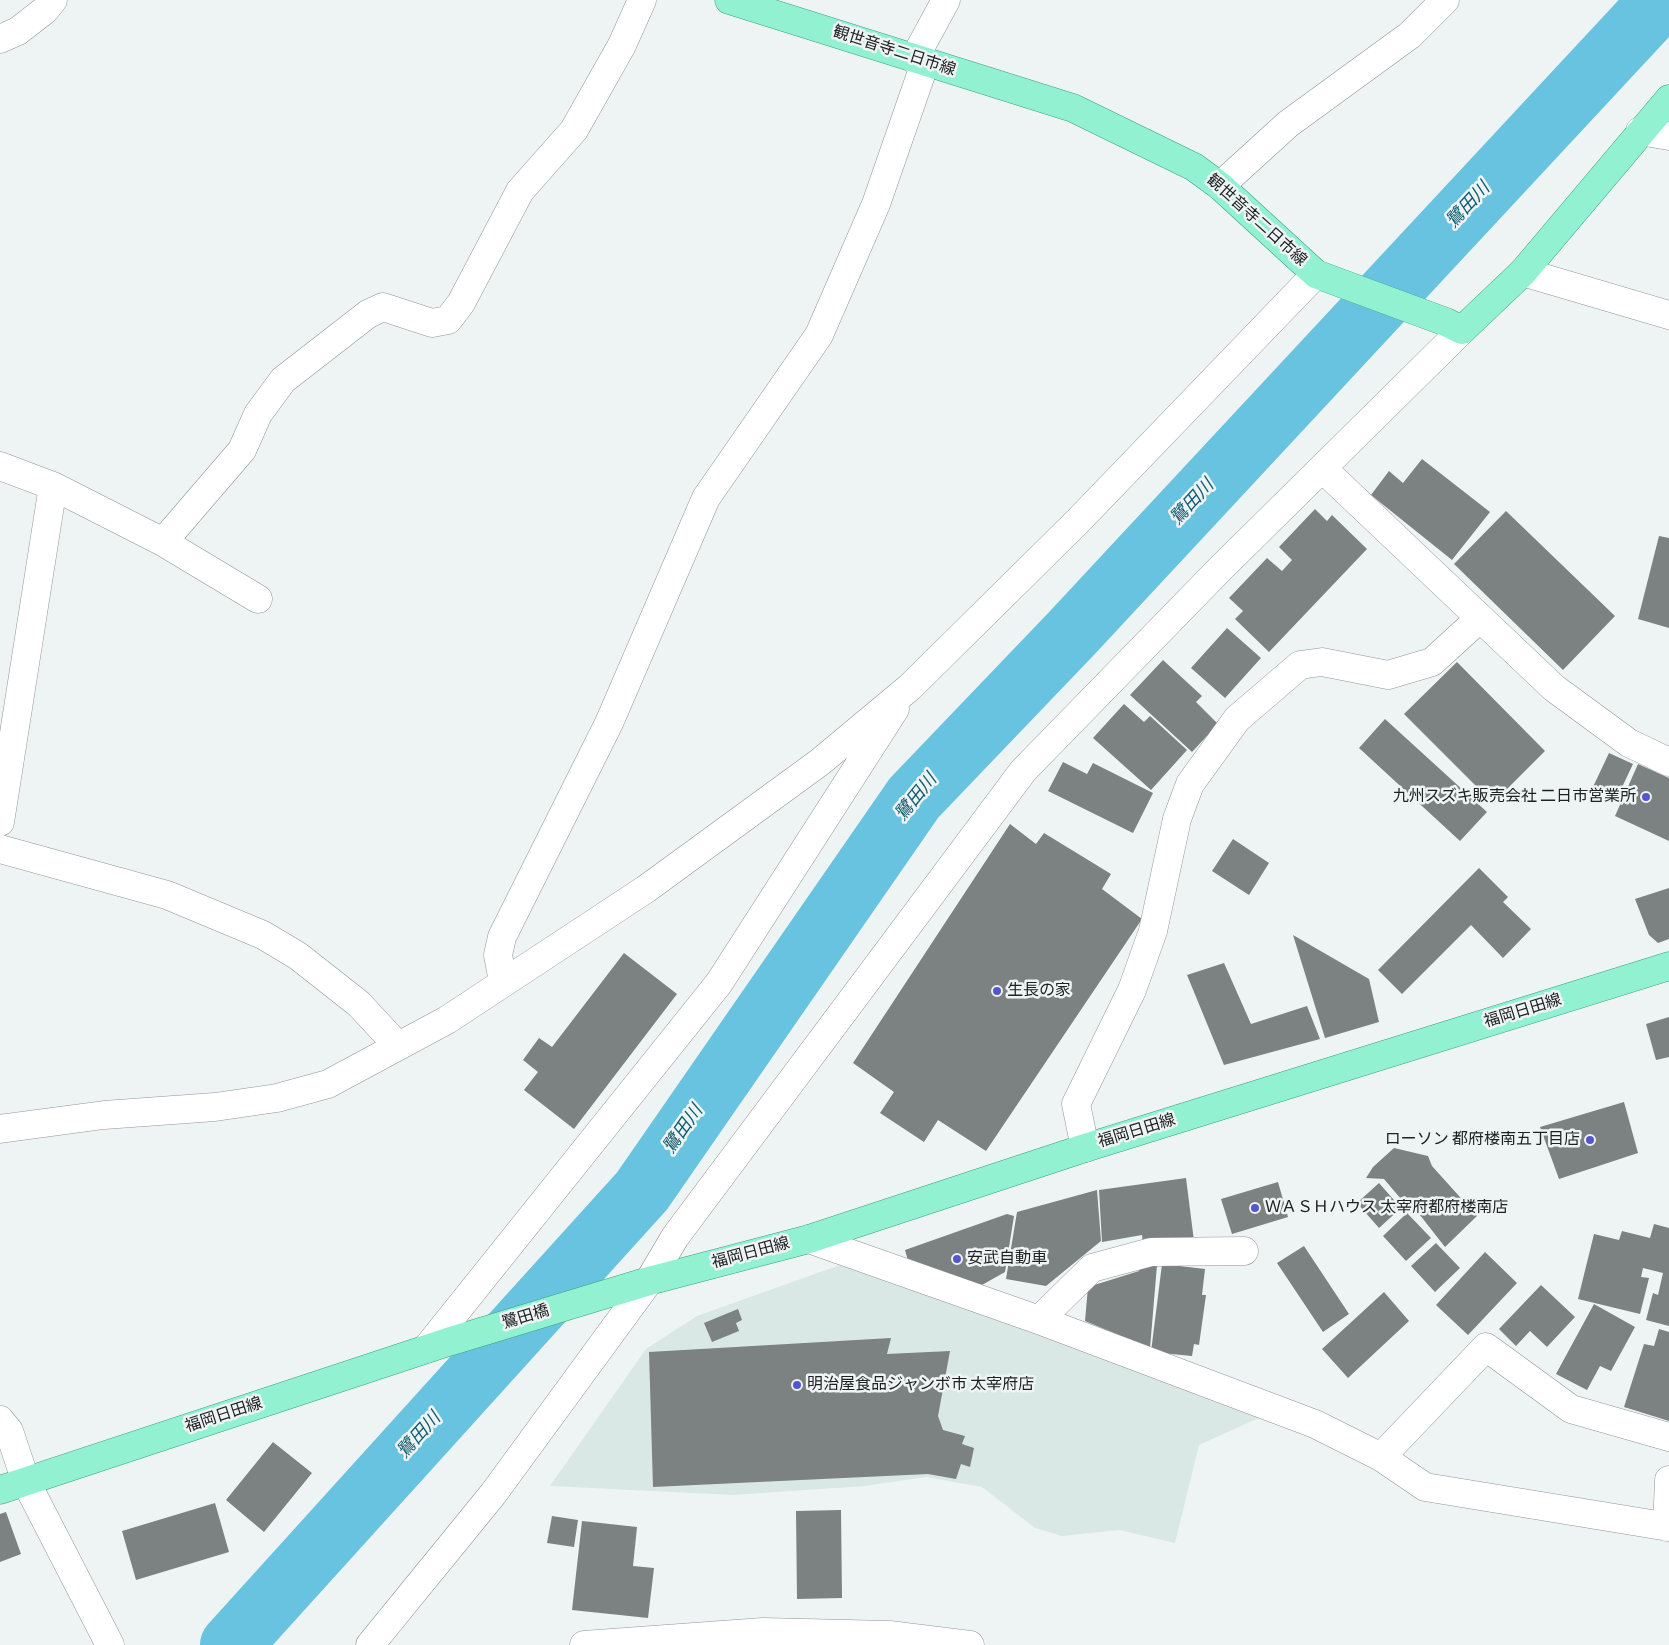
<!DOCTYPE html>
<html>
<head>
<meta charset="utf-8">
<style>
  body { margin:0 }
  canvas { display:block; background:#eef4f3 }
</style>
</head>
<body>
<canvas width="1669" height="1645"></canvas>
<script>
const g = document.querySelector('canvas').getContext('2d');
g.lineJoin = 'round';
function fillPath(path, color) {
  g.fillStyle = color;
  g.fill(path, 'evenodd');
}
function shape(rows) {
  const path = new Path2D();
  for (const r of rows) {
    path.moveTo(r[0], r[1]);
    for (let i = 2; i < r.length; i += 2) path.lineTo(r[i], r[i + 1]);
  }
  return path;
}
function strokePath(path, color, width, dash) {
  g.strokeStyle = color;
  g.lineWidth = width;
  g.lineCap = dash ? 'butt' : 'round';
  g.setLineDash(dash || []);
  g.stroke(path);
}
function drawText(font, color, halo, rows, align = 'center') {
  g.font = font + ' "Source Sans 3","Noto Sans JP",sans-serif';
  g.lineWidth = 5;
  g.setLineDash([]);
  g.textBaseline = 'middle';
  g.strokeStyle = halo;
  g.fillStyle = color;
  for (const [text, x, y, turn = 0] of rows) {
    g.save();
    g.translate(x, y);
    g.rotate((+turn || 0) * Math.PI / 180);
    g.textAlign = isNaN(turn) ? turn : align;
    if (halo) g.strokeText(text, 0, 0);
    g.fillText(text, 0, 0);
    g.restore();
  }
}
const built = shape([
  [854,1260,1270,1413,1199,1445,1175,1543,1119,1530,1062,1536,1035,1528,982,1487,926,1477,865,1486,733,1495,550,1486,646,1349,697,1316]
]);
const river = shape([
  [231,1645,642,1191,914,798,1072,633,1661,0]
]);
const building = shape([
  [1422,459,1490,512,1452,560,1371,495,1389,471,1403,483],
  [1315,509,1327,521,1332,515,1367,549,1269,652,1235,619,1243,611,1229,598,1267,558,1282,571,1292,560,1279,547],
  [1506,511,1615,616,1563,670,1454,564],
  [1659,536,1669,538,1669,628,1638,619],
  [1227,628,1261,658,1225,698,1191,668],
  [1163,660,1202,696,1196,702,1218,724,1192,752,1130,695],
  [1457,662,1545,751,1493,803,1404,714],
  [1124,704,1144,722,1150,716,1187,750,1151,790,1093,738],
  [1385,719,1487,812,1460,841,1359,748],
  [1609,753,1633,764,1616,800,1592,789],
  [1063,762,1087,774,1093,763,1153,793,1133,833,1048,791],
  [1638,764,1669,778,1669,841,1615,816],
  [1010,824,1036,844,1044,833,1111,874,1102,889,1142,919,986,1151,938,1120,924,1142,880,1113,894,1092,853,1063],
  [1233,839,1269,863,1249,895,1212,871],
  [1479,868,1508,897,1503,902,1531,929,1503,958,1471,925,1402,994,1378,970],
  [1669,888,1669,939,1658,943,1649,935,1635,899],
  [1293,935,1369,979,1379,1022,1325,1038],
  [624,953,677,994,574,1129,524,1090,538,1072,523,1060,539,1038,552,1047],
  [1224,963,1251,1024,1307,1006,1320,1039,1224,1065,1187,975],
  [1669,1017,1669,1057,1656,1060,1646,1024],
  [1624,1102,1638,1153,1559,1179,1540,1127],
  [1394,1148,1428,1156,1432,1166,1477,1216,1445,1247,1405,1196,1401,1199,1384,1179,1366,1178,1373,1167],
  [1186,1178,1194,1241,1143,1246,1142,1235,1102,1242,1099,1190],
  [1278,1182,1288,1217,1232,1234,1221,1199],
  [1379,1183,1401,1208,1379,1228,1357,1203],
  [1097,1190,1101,1241,1046,1286,1006,1279,1017,1212],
  [1407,1213,1431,1238,1406,1261,1383,1236],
  [1007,1214,1014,1216,1005,1272,973,1290,910,1268,905,1250],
  [1654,1224,1669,1228,1669,1326,1646,1320,1653,1293,1658,1295,1663,1273,1643,1268,1641,1277,1649,1278,1640,1314,1578,1299,1594,1234,1619,1240,1622,1231,1650,1238],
  [1436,1243,1460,1268,1435,1292,1411,1266],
  [1304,1246,1349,1314,1323,1332,1277,1263],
  [1485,1252,1517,1283,1468,1335,1436,1305],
  [1141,1264,1157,1265,1150,1348,1085,1321,1088,1287,1139,1271],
  [1162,1264,1205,1269,1202,1295,1206,1295,1199,1345,1194,1344,1192,1356,1151,1352],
  [1541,1285,1575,1317,1547,1347,1530,1331,1516,1346,1499,1329],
  [1384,1292,1409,1321,1348,1378,1322,1349],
  [1594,1304,1635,1327,1611,1371,1600,1366,1587,1390,1556,1374],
  [738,1309,742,1320,736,1323,739,1331,712,1342,704,1323],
  [1659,1329,1669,1332,1669,1421,1624,1407,1644,1344,1654,1346],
  [891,1338,887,1354,950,1351,938,1416,943,1430,965,1436,962,1444,974,1448,970,1467,961,1464,956,1479,928,1474,653,1487,649,1352],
  [273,1442,312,1473,264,1532,226,1500],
  [215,1503,229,1552,136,1580,122,1531],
  [841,1510,842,1598,797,1599,796,1511],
  [6,1512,21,1554,0,1562,0,1514],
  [552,1516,578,1520,574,1547,547,1543],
  [582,1521,637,1527,633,1566,654,1568,648,1618,572,1610]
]);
const minor = shape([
  [0,39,18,31,45,10,53,0],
  [914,59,946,0],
  [1640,131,1669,136],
  [1220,186,1288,124,1410,35,1445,0],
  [1523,272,1669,315],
  [0,466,53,486,163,542,258,599],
  [1323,469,1554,688,1629,743,1669,762],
  [163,542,242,450,258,414,283,380,368,314,383,307,432,323,448,320,461,303,520,191,574,130,622,45,642,0],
  [0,822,53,486],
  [0,849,167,895,263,935,298,956,359,1004,398,1046],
  [503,982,498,955,502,937,609,723,706,498,819,335,876,204,925,63],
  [0,1129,104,1115,215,1107,277,1098,328,1084,447,1020,646,889,820,762,910,687,1078,521,1316,274],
  [1085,1148,1076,1104,1132,990,1153,931,1177,819,1190,784,1237,719,1300,665,1322,662,1388,675,1432,662,1479,619],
  [809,1239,1039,1320,1315,1424,1381,1457,1425,1487,1669,1527],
  [1039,1320,1092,1268,1151,1252,1244,1251],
  [426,1349,719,983,895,709],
  [0,1420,9,1431,26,1482,110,1645],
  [1381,1457,1486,1347,1571,1409,1669,1437],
  [1667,1527,1669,1480],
  [370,1645,493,1494,649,1281,675,1237,1023,771,1220,569,1462,330],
  [584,1645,763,1632,889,1635,970,1645]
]);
const major = shape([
  [729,0,1073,108,1194,167,1220,186,1316,274,1446,322,1462,330,1523,272,1669,99],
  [0,1490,448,1342,649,1281,809,1239,1085,1148,1669,966]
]);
const markers = [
  [1646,797,5,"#5356cd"],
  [997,991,5,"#5356cd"],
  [1590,1140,5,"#5356cd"],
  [1255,1208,5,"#5356cd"],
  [957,1259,5,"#5356cd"],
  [797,1385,5,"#5356cd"]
];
const streetNames = [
  ["観世音寺二日市線",894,52,18],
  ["観世音寺二日市線",1256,221,42],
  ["福岡日田線",1523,1012,-17],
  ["福岡日田線",1137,1132,-17],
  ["福岡日田線",751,1254,-15],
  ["鷺田橋",526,1318,-17],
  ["福岡日田線",224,1416,-18]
];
const poiNames = [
  ["九州スズキ販売会社 二日市営業所",1636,797,"right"],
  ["生長の家",1007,991],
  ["ローソン 都府楼南五丁目店",1580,1140,"right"],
  ["ＷＡＳＨハウス 太宰府都府楼南店",1265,1208],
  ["安武自動車",967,1259],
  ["明治屋食品ジャンボ市 太宰府店",807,1385]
];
const waterNames = [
  ["鷺田川",1469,206,-47],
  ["鷺田川",1193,503,-47],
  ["鷺田川",917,798,-51],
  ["鷺田川",684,1130,-55],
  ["鷺田川",420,1436,-48]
];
fillPath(built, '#d9e8e5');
strokePath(river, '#68c3e0', 62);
fillPath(building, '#7c8182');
strokePath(minor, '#919695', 29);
strokePath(major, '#3aa27e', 29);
strokePath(minor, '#fff', 28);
strokePath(major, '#91f1d0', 28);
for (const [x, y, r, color] of markers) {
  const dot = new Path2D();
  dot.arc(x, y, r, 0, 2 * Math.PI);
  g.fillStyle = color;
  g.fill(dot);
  strokePath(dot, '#eef4f3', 2);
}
drawText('16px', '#202222', '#eef4f3', streetNames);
drawText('16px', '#202222', '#eef4f3', poiNames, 'left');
drawText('italic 18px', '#0e5a6f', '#eef4f3', waterNames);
</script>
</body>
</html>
